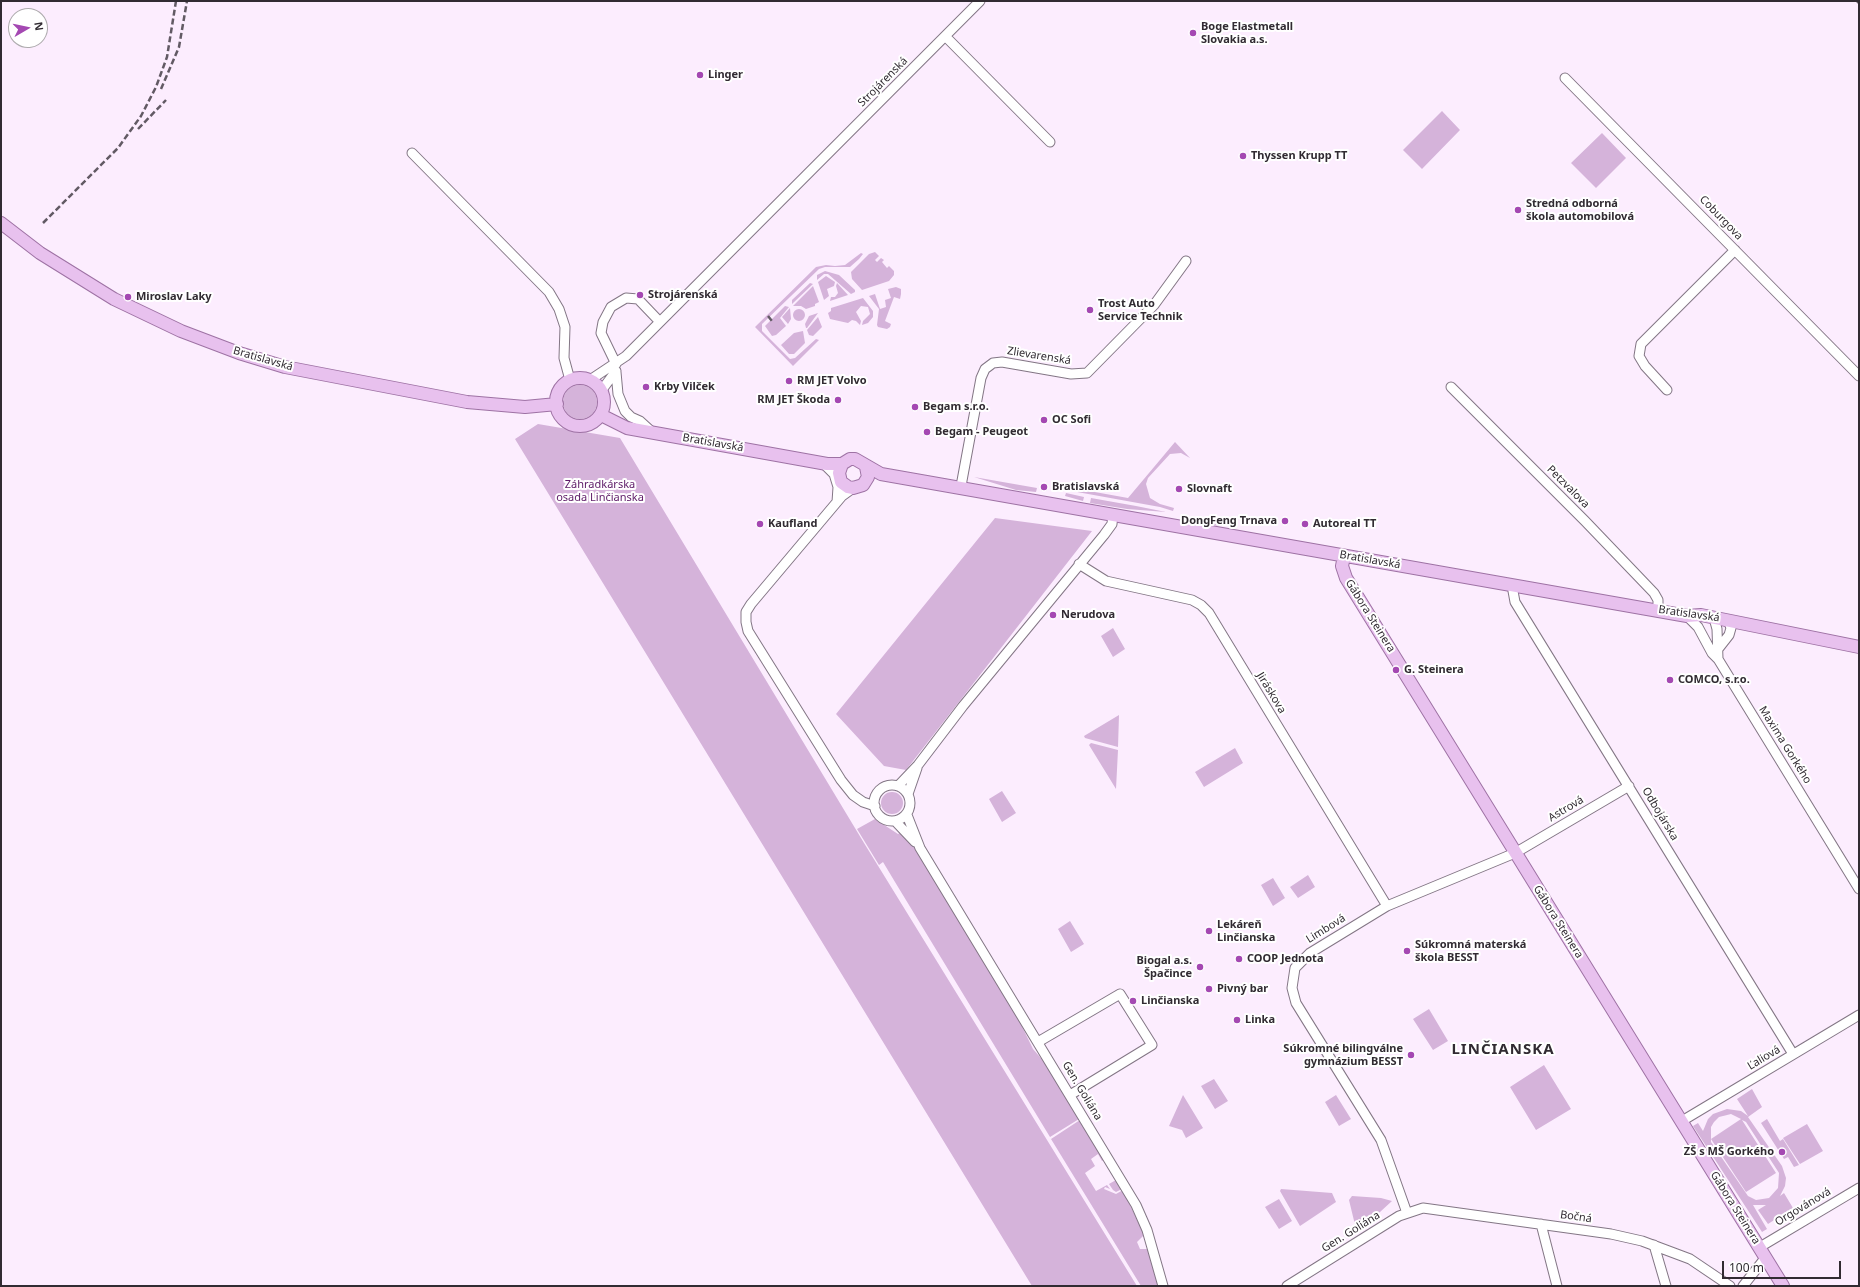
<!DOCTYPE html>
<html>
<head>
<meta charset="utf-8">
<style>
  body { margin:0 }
  #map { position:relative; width:1860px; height:1287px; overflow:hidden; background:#fcedfe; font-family:"Noto Sans",sans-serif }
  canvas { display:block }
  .frame { position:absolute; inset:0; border:2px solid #312b32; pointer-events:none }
  .north { position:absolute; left:8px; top:8px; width:40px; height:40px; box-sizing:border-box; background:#fff; border:1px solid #adaaad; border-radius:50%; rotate:81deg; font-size:11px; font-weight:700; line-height:16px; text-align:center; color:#312b32 }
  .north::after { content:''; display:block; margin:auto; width:14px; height:18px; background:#a448b2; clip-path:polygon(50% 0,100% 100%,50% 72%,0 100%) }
  .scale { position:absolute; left:1722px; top:1261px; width:119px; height:18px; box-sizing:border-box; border:2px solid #312b32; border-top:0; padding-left:5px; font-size:12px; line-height:14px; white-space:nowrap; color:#312b32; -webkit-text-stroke:3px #fff; paint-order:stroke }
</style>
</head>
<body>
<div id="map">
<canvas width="1860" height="1287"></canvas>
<div class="frame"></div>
<div class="north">N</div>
<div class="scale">100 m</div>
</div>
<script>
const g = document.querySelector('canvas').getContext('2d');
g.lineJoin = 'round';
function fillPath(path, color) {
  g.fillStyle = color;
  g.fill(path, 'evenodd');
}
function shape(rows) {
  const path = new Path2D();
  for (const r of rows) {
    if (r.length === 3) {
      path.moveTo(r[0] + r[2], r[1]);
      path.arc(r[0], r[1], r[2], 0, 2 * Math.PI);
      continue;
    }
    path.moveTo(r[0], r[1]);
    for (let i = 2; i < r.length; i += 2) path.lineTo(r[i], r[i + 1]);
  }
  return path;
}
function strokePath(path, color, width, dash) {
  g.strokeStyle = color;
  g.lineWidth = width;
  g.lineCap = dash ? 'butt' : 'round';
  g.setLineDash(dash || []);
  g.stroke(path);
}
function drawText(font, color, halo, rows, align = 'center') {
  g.font = font + ' "Noto Sans",sans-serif';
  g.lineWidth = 4;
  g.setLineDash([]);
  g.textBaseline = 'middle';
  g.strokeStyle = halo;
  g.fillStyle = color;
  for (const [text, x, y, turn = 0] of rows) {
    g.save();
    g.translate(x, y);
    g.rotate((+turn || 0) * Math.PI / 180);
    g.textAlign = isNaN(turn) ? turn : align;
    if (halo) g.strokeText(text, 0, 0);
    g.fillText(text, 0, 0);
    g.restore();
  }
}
const green = shape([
  [1442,111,1460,130,1422,169,1403,150],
  [1602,133,1626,158,1596,188,1571,163],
  [875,252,879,256,875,260,877,262,881,258,884,260,882,262,887,268,889,266,894,271,894,275,889,281,862,290,852,279,851,272,869,254],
  [861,253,863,254,859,259,850,267,825,267,819,269,762,324,762,331,790,359,795,358,816,339,819,340,793,366,755,327,816,267,826,265,835,266,845,265],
  [825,271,839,275,855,290,855,292,851,294,828,274,824,274,817,280,817,275],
  [826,276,835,282,834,286,827,289,829,296,824,300,818,282],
  [810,283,813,284,792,304,792,300],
  [837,283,848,295,830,301,831,297,835,297,838,293,836,286],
  [813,286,819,302,815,304,815,306,806,309,801,306,793,306],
  [896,287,901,289,901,294,900,299,894,297,885,321,891,324,890,327,887,329,878,327,877,325,879,309,869,296,875,294,880,309,886,307,885,300,891,298,888,289],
  [863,298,873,311,873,317,868,323,862,325,863,321,870,314,868,307,861,306,856,312,861,321,860,325,856,321,852,320,848,323,830,319,828,313,831,311,831,308],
  [785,306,789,307,780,318,786,326,776,335,772,336,765,326],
  [790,308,791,319,788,324,782,317],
  [799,315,6],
  [818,313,807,328,806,328,805,324,809,316],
  [818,317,822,327,813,336,809,335,807,330],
  [803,331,805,343,794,354,789,354,781,345,794,333],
  [580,402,17],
  [538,424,620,438,864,843,1137,1286,1032,1286,515,439],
  [1175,442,1190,458,1181,453,1170,454,1148,478,1146,484,1150,498,1160,504,1174,508,1173,511,1160,507,1055,488,1056,485,1128,498],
  [974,477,1037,488,1036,492,1016,490],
  [1066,493,1084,497,1083,501,1065,496],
  [1091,498,1136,506,1166,512,1127,509,1090,503],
  [995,518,1092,531,906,770,884,766,836,714],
  [1187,518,1223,525,1220,526,1188,521],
  [1113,628,1125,649,1113,657,1101,636],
  [1119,715,1118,747,1085,738,1084,736],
  [1091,743,1118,750,1116,789,1089,745],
  [1235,748,1243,763,1204,787,1195,772],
  [1002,791,1016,813,1002,822,989,799],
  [892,803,11],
  [875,819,898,834,902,832,915,848,1014,1010,1033,1049,1046,1064,1079,1119,1050,1137,895,882,883,862,879,865,857,829],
  [1308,875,1315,887,1298,898,1290,887],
  [1273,878,1285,898,1273,906,1261,885],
  [1070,921,1084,944,1071,952,1058,929],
  [1429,1009,1448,1041,1433,1050,1413,1019],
  [1544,1065,1571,1109,1536,1130,1510,1087],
  [1214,1079,1228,1101,1215,1109,1201,1086],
  [1752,1089,1762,1107,1748,1117,1782,1166,1786,1178,1785,1186,1780,1196,1784,1193,1793,1208,1768,1224,1758,1210,1766,1205,1753,1205,1767,1229,1762,1232,1693,1126,1698,1123,1703,1131,1708,1119,1713,1114,1727,1109,1741,1111,1748,1116,1737,1099],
  [1731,1114,1741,1119,1711,1139,1746,1192,1776,1173,1742,1120,1746,1122,1779,1173,1778,1188,1769,1198,1756,1200,1748,1196,1711,1142,1711,1127,1714,1122,1719,1117],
  [1183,1095,1203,1128,1186,1138,1182,1130,1169,1126],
  [1336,1095,1351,1119,1339,1126,1325,1102],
  [1767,1119,1780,1141,1783,1139,1799,1165,1794,1167,1788,1157,1784,1159,1761,1123],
  [1080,1120,1104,1160,1102,1161,1098,1154,1091,1159,1095,1166,1085,1173,1096,1191,1107,1185,1110,1189,1105,1187,1104,1189,1116,1194,1123,1190,1144,1235,1137,1242,1140,1249,1148,1249,1158,1286,1141,1286,1051,1139],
  [1807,1124,1823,1151,1800,1164,1783,1138],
  [1116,1180,1122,1189,1116,1192,1113,1190,1109,1184],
  [1281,1189,1332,1193,1336,1202,1300,1226,1280,1191],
  [1352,1196,1381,1198,1392,1201,1368,1223,1356,1229,1349,1200],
  [1279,1199,1292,1221,1279,1229,1265,1207]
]);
const minor = shape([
  [945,36,1050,142],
  [1565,78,1859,376],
  [412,153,549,292,559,309,565,327,564,358,570,380],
  [616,364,601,333,603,322,611,307,626,298,638,299,660,322],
  [616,372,618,394,625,411,631,417,640,421,652,432],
  [590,380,626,356,980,1],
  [1451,387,1585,521,1654,593,1658,600,1658,610],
  [1667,390,1645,366,1639,356,1641,344,1735,250],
  [601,391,616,371],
  [824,464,834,474,838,487,837,502],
  [961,486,981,378,985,369,993,363,1002,362,1071,374,1087,373,1154,305,1186,261],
  [853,488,842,496,751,604,746,612,746,622,748,631,841,780,853,795,863,802,875,806],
  [1079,564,1106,581,1192,600,1201,605,1209,613,1387,906],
  [1513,585,1513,591,1515,602,1793,1054],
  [1687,616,1698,627,1712,653,1718,659,1859,889],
  [1714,618,1717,629,1718,659],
  [1718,649,1729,635,1731,628,1728,620],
  [892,803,18],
  [898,786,918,765,963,706,1104,535,1112,524,1113,514],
  [908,794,917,768],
  [907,815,920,848,1136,1205,1147,1230,1163,1286],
  [895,821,915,842],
  [1038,1042,1120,994,1152,1045,1070,1095],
  [1682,1121,1859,1015],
  [1407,1213,1381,1140,1296,1003,1292,988,1295,968,1310,953,1387,906,1515,853,1629,786],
  [1541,1224,1557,1286],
  [1654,1245,1666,1286],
  [1760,1247,1859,1188],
  [1287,1286,1399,1216,1423,1208,1611,1234,1642,1241,1690,1259,1730,1286],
  [1743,1286,1766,1257]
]);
const major = shape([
  [1,223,40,253,114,299,181,331,239,353,285,367,467,402,525,407,557,404],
  [580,402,24],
  [601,415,627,428,827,464,842,464],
  [866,467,868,477,863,485,853,488,848,487,841,482,839,473,842,464,850,459,855,459,881,474,1687,616,1701,615,1859,647],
  [1344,556,1342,566,1346,578,1783,1286]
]);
const rail = shape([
  [1857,1,1859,3],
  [161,89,179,47,187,1],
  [138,129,166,100],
  [43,223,118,148,141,116,156,87,167,57,176,1],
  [768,316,772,321]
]);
const markers = [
  [1193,33,4,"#a448b2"],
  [700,75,4,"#a448b2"],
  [1243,156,4,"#a448b2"],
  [1518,210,4,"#a448b2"],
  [640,295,4,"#a448b2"],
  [128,297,4,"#a448b2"],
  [1090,310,4,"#a448b2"],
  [789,381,4,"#a448b2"],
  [646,387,4,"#a448b2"],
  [838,400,4,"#a448b2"],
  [915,407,4,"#a448b2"],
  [1044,420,4,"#a448b2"],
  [927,432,4,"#a448b2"],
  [1044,487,4,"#a448b2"],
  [1179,489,4,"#a448b2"],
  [1285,521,4,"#a448b2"],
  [760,524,4,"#a448b2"],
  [1305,524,4,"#a448b2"],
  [1053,615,4,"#a448b2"],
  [1396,670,4,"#a448b2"],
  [1670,680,4,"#a448b2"],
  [1209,931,4,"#a448b2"],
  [1407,951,4,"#a448b2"],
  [1239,959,4,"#a448b2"],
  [1200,967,4,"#a448b2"],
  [1209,989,4,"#a448b2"],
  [1133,1001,4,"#a448b2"],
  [1237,1020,4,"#a448b2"],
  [1411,1055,4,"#a448b2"],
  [1782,1152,4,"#a448b2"]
];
const poiNames = [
  ["Boge Elastmetall",1201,27],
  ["Slovakia a.s.",1201,40],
  ["Linger",708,75],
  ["Thyssen Krupp TT",1251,156],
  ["Stredná odborná",1526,204],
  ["škola automobilová",1526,217],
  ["Strojárenská",648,295],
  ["Miroslav Laky",136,297],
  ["Trost Auto",1098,304],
  ["Service Technik",1098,317],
  ["RM JET Volvo",797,381],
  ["Krby Vilček",654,387],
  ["RM JET Škoda",830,400,"right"],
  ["Begam s.r.o.",923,407],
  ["OC Sofi",1052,420],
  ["Begam - Peugeot",935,432],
  ["Bratislavská",1052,487],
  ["Slovnaft",1187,489],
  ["DongFeng Trnava",1277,521,"right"],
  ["Kaufland",768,524],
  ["Autoreal TT",1313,524],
  ["Nerudova",1061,615],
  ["G. Steinera",1404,670],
  ["COMCO, s.r.o.",1678,680],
  ["Lekáreň",1217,925],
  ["Linčianska",1217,938],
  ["Súkromná materská",1415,945],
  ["škola BESST",1415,958],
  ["COOP Jednota",1247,959],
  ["Biogal a.s.",1192,961,"right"],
  ["Špačince",1192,974,"right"],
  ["Pivný bar",1217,989],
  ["Linčianska",1141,1001],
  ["Linka",1245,1020],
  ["Súkromné bilingválne",1403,1049,"right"],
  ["gymnázium BESST",1403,1062,"right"],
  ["ZŠ s MŠ Gorkého",1774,1152,"right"]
];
const streetNames = [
  ["Strojárenská",883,82,-45],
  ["Coburgova",1721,218,46],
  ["Zlievarenská",1039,356,9],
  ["Bratislavská",263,359,16],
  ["Bratislavská",713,443,10],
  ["Petzvalova",1568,487,45],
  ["Bratislavská",1370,560,10],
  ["Bratislavská",1689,614,8],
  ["Gábora Steinera",1370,616,58],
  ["Jiráskova",1271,693,59],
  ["Maxima Gorkého",1785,745,58],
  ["Astrová",1566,809,-31],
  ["Odbojárska",1660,814,59],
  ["Gábora Steinera",1558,922,58],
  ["Limbová",1326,929,-32],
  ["Ľaliová",1764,1058,-31],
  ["Gen. Goliána",1082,1091,59],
  ["Orgovánová",1803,1207,-31],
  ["Gábora Steinera",1735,1208,58],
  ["Bočná",1576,1217,8],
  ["Gen. Goliána",1351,1232,-32]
];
const parkNames = [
  ["Záhradkárska",600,485],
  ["osada Linčianska",600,498]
];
const districtNames = [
  ["LINČIANSKA",1503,1050]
];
fillPath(green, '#d5b3da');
strokePath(minor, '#837685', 11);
strokePath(major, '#9e72a4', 14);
strokePath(minor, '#fff', 9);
strokePath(major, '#e8c1ee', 12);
strokePath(rail, '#625a64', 2.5, [6, 3]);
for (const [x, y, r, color] of markers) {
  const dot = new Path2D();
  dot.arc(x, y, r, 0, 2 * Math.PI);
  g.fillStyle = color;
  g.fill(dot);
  strokePath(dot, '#fff', 1.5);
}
drawText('bold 11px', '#312b32', '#fff', poiNames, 'left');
drawText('11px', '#312b32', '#fff', streetNames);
drawText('11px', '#5c1966', '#fff', parkNames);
g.letterSpacing = '1px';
drawText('bold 15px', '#312b32', '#fff', districtNames);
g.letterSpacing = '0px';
</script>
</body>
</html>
